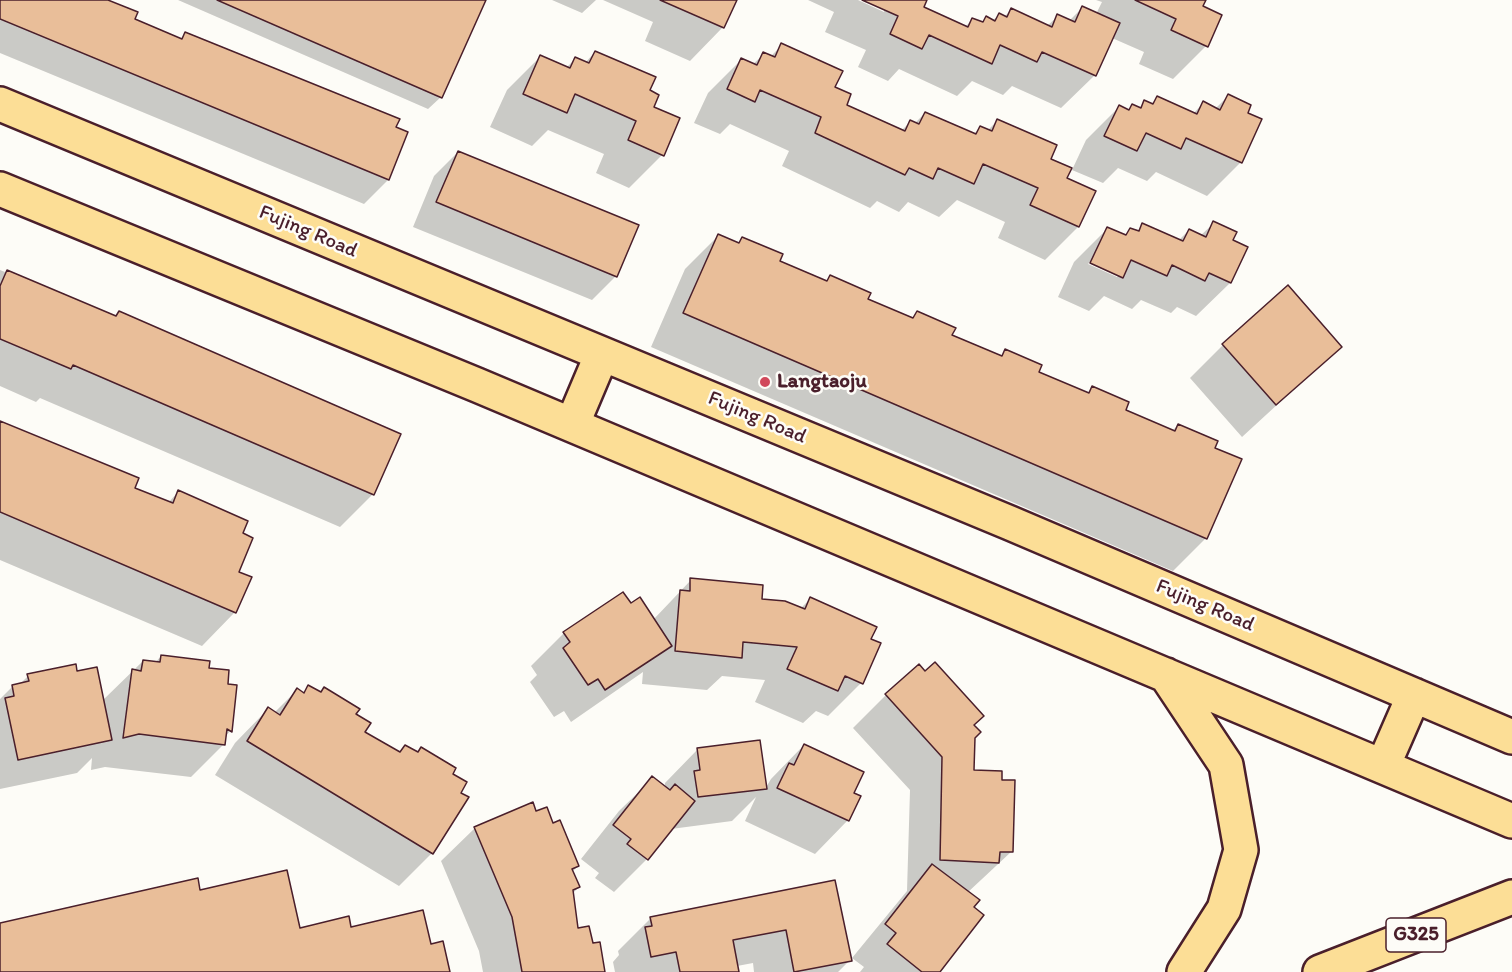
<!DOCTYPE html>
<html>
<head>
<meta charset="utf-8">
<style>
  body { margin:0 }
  canvas { display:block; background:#fdfcf7 }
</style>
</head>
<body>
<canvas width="1512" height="972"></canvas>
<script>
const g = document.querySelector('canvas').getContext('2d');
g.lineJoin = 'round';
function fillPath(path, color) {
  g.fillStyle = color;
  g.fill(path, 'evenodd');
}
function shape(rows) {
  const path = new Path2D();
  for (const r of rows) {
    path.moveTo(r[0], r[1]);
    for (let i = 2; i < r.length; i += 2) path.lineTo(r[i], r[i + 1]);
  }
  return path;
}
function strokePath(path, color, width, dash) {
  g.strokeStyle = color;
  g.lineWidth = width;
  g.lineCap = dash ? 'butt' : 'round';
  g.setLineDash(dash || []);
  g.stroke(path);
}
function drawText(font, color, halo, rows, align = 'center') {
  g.font = font + ' Itim,sans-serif';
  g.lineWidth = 5;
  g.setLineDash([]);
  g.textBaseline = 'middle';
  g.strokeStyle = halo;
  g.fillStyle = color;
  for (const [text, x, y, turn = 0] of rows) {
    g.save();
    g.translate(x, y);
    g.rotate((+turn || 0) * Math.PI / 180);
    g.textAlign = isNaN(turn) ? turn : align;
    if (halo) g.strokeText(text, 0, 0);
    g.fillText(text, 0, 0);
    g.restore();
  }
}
const shadow = shape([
  [0,0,105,0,133,19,179,40,185,34,407,133,388,180,364,204,0,53],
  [178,0,471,0,441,97,428,109],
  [552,0,596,0,582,13],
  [603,0,735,0,723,27,690,61,645,41,653,22],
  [808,0,858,0,884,12,884,8,865,0,925,0,922,8,965,27,973,19,981,23,986,18,992,21,999,15,1004,17,1011,10,1047,26,1058,16,1069,21,1082,8,1096,14,1102,2,1096,0,1204,0,1201,7,1206,46,1173,79,1139,64,1144,52,1112,38,1095,75,1061,108,1012,86,1003,95,972,81,957,96,899,69,888,81,858,67,866,50,825,32,834,12],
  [782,45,833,87,845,105,901,131,911,121,915,123,925,113,973,135,980,127,987,131,997,121,1049,160,1065,179,1094,191,1078,227,1045,260,998,238,1005,222,957,200,939,217,908,202,899,212,877,201,870,208,782,166,789,151,730,124,720,134,694,123,708,93,741,60,752,65,764,54,770,57],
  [595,52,648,91,662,155,629,188,596,173,604,154,548,130,532,146,490,127,507,90,540,57,566,68,575,59,585,63],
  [1228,96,1246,114,1260,120,1240,163,1207,196,1156,172,1147,181,1118,168,1103,183,1072,170,1086,140,1119,107,1127,111,1132,106,1138,109,1145,102,1150,105,1157,98,1193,114,1203,103,1215,109],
  [458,152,616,276,592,300,413,227,434,176],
  [1214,223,1231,241,1246,248,1230,283,1196,316,1177,307,1171,313,1141,300,1132,309,1104,296,1089,311,1058,297,1074,262,1107,229,1124,236,1131,229,1136,232,1143,225,1178,241,1189,230,1200,236],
  [1090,262,1119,275,1117,277,1088,264],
  [718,236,737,244,742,238,778,262,825,282,830,277,866,299,911,319,917,312,951,336,1000,357,1005,351,1037,373,1086,394,1092,388,1124,410,1172,431,1178,425,1213,449,1206,538,1173,571,651,347,685,269],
  [0,270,115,317,119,313,373,494,340,527,40,398,36,402,0,386],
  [1223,345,1340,347,1242,437,1190,378],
  [0,422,133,489,168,503,178,492,241,534,235,612,202,646,0,560],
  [691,580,800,609,810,599,869,639,861,683,828,716,816,711,803,723,755,702,765,680,722,676,707,690,642,684,643,672,571,722,564,711,554,717,530,682,537,675,531,666,564,633,630,605,653,620],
  [161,656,208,669,226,685,236,687,230,731,225,737,224,744,191,777,105,767,91,770,92,758,77,773,0,789,0,699,12,687,19,685,28,676,76,673,102,701,143,661,155,663],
  [309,687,354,714,363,732,399,753,405,746,417,753,421,749,432,853,399,886,215,775,235,743,268,709,274,713,297,690,302,693],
  [886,695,972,725,972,771,1011,852,967,893,938,972,860,972,864,967,852,958,907,891,910,790,853,728],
  [804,745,852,794,848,820,815,854,745,821,756,797,732,821,671,829,647,859,614,892,595,878,599,873,581,859,619,811,653,778,665,788,665,783,698,749,765,789,771,779],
  [536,813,553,825,578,866,572,872,579,887,572,894,577,930,591,945,604,972,483,972,479,951,441,861,475,828],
  [834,882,850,960,838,972,754,972,753,963,737,966,738,972,615,972,613,962,619,955,618,951,651,918]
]);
const building = shape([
  [0,0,108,0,138,12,135,19,182,39,185,32,400,119,396,127,408,132,389,180,0,19,0,0],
  [217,0,486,0,442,98,217,0],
  [660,0,737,0,724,28,660,0],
  [862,0,927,0,924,7,968,27,972,18,983,22,986,16,995,21,999,13,1007,17,1011,8,1052,27,1057,14,1075,22,1082,6,1120,23,1096,76,1042,52,1037,62,1000,45,992,64,929,35,922,49,890,34,898,16,862,0],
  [1135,0,1206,0,1203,6,1222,15,1208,47,1171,30,1176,19,1135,0],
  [781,43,843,71,835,87,851,94,847,105,905,131,910,120,919,124,925,112,976,134,980,126,992,131,997,119,1057,145,1051,159,1072,168,1067,178,1096,191,1079,227,1030,205,1038,188,983,164,974,184,938,168,933,179,909,168,905,175,815,133,821,117,760,90,755,102,727,89,741,58,757,65,763,52,775,57,781,43],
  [595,51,656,77,650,90,659,95,654,107,680,118,664,156,628,140,636,121,575,94,567,113,523,94,540,55,570,68,575,57,589,63,595,51],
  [1228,94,1251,105,1248,113,1262,119,1242,163,1186,138,1181,149,1146,133,1137,151,1104,136,1119,105,1129,110,1132,104,1141,108,1144,100,1153,104,1157,96,1197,114,1203,101,1220,110,1228,94],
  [458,151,639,225,617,277,436,202,458,151],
  [1213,221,1237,232,1233,240,1248,247,1231,283,1209,273,1205,281,1172,265,1167,276,1131,260,1123,278,1090,263,1107,227,1126,235,1130,228,1139,231,1142,223,1183,241,1189,229,1206,237,1213,221],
  [718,234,739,243,742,237,783,254,780,261,827,281,830,275,871,293,868,299,913,318,917,311,956,328,952,335,1002,356,1005,349,1042,365,1039,372,1089,393,1092,386,1129,402,1126,410,1175,431,1178,424,1218,441,1215,448,1242,459,1207,539,683,313,718,234],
  [7,270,116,316,119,311,401,434,374,495,73,365,71,369,0,339,0,286,7,270],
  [1288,285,1342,347,1276,405,1222,344,1288,285],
  [0,421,139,478,135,488,173,503,178,490,248,521,243,533,253,538,239,572,252,577,236,613,0,512,0,421],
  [690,578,763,585,762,599,785,601,805,609,810,597,877,627,871,639,881,643,863,684,845,676,838,691,787,669,797,647,743,642,742,658,675,651,680,590,690,591,690,578],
  [623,592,631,603,640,597,672,646,605,690,598,679,588,685,563,648,570,642,563,632,623,592],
  [161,655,210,661,209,668,229,670,228,684,237,685,232,732,227,729,225,745,139,734,123,738,132,669,141,671,143,660,160,662,161,655],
  [935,662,984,716,974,725,981,732,975,738,974,770,1002,771,1002,780,1015,780,1013,852,1000,852,999,863,940,860,942,757,885,694,919,664,925,671,935,662],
  [76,664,77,671,97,667,112,740,18,760,5,698,14,696,12,685,29,681,27,674,76,664],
  [308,685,321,692,324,687,360,709,356,714,371,723,365,732,400,752,405,745,418,752,421,747,456,768,453,774,467,782,461,793,469,797,433,854,247,741,268,707,280,715,297,688,304,693,308,685],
  [760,740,767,789,698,797,694,771,700,770,697,748,760,740],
  [804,744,864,772,854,793,861,796,849,821,777,788,789,763,794,765,804,744],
  [652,776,670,790,675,784,695,801,648,860,627,844,631,839,613,825,652,776],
  [533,802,536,811,547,807,553,823,560,820,579,866,572,869,580,887,573,890,578,928,589,926,593,943,600,942,605,972,522,972,512,917,474,827,533,802],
  [932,864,980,900,974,907,984,915,940,972,922,972,887,944,896,933,885,924,932,864],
  [287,870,300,928,349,916,351,927,423,910,431,944,443,941,450,972,0,972,0,923,198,878,200,890,287,870],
  [835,880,852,961,794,972,786,930,733,940,739,972,680,972,676,952,651,957,645,927,652,926,650,917,835,880]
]);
const major = shape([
  [0,104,1010,523,1512,737],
  [0,189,477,385,1512,821],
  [572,425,602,354],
  [1166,675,1226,765,1241,850,1224,909,1184,972],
  [1383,766,1414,695]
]);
const highway = shape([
  [1320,972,1512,897]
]);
const markers = [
  [765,382,6,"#d1495b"]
];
const shields = [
  [1416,935,60]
];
const shieldNames = [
  ["G325",1416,935]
];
const streetNames = [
  ["Fujing Road",308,232,23],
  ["Fujing Road",757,418,23],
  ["Fujing Road",1205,606,23]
];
const poiNames = [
  ["Langtaoju",777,382]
];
fillPath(shadow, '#0003');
fillPath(building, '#e9be99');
strokePath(building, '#4a1f2b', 1.5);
strokePath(major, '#4a1f2b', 38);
strokePath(highway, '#4a1f2b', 38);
strokePath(major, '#fcde96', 33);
strokePath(highway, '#fcde96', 33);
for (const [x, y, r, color] of markers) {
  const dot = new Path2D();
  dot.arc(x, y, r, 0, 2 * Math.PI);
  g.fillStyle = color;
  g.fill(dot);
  strokePath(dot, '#fdfcf7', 2);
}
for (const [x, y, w] of shields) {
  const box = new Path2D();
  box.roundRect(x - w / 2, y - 17, w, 34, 4.5);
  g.fillStyle = '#fdfcf7';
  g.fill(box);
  strokePath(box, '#4a1f2b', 1.5);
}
drawText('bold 20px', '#4a1f2b', null, shieldNames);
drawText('21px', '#4a1f2b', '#fdfcf7', streetNames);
drawText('bold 21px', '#4a1f2b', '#fdfcf7', poiNames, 'left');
</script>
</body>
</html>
